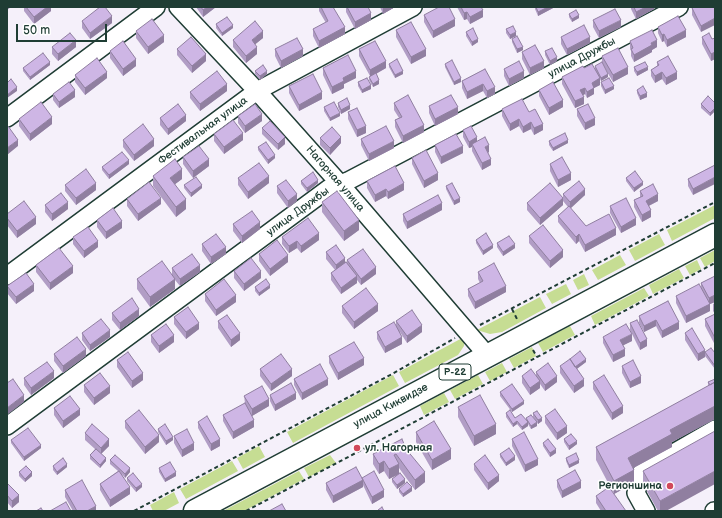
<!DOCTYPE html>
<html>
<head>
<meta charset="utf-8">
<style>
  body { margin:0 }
  #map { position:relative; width:722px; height:518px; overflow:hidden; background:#f5f0fa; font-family:"Balsamiq Sans",sans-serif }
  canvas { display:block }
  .frame { position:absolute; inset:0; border:8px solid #1f3d34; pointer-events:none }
  .scale { position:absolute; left:16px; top:24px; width:91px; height:18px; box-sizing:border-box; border:2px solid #1f3d34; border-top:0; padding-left:5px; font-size:12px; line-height:14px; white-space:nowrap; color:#1f3d34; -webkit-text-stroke:3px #fff; paint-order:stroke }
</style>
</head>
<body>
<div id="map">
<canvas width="722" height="518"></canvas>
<div class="frame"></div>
<div class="scale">50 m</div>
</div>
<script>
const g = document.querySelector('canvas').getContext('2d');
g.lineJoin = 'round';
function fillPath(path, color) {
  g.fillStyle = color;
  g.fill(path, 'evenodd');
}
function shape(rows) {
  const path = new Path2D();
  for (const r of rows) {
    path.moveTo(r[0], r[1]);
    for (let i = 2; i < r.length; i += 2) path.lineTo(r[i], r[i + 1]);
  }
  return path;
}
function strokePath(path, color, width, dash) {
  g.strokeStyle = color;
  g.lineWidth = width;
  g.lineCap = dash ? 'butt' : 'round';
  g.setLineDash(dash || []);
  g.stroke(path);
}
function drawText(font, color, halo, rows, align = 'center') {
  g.font = font + ' "Balsamiq Sans",sans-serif';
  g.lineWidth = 3;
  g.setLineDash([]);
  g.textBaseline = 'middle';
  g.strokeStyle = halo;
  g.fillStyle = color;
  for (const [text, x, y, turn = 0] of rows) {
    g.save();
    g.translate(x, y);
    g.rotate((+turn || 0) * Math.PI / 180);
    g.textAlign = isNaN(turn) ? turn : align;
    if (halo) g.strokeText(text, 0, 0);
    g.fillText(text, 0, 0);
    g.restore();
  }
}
const green = shape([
  [715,205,715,218,672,241,667,230],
  [659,234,665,245,635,261,629,250],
  [715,250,715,261,705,267,700,258],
  [620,255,626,265,598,280,592,270],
  [697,260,701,269,690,275,685,266],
  [679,269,684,278,653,294,649,285],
  [584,274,589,285,578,290,573,280],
  [566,284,571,294,552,304,546,294],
  [644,288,649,296,595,325,591,316],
  [540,297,546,308,502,332,490,334,477,330],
  [570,326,575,335,543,352,538,343],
  [464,337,464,346,458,355,405,383,399,372],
  [532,347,536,356,514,368,509,359],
  [502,363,507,372,490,381,485,372],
  [393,375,399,386,293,443,287,432],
  [478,375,483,384,455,399,450,390],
  [444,393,449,402,424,415,420,406],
  [259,446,265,457,243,469,237,458],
  [330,455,336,463,309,477,304,468],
  [232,461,238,471,186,499,180,489],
  [299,471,304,479,244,511,223,511],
  [174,492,179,503,164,511,153,511,150,505]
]);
const path = shape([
  [512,309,518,321],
  [480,325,715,202],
  [533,350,537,357],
  [134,511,392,374,455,338],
  [246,511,715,263]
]);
const minor = shape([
  [178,7,257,91,340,184,487,355],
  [7,118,156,7],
  [7,276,257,91,413,7],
  [7,426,328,189,348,181,679,7],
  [646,511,636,493,642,471,715,429],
  [714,511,715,511]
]);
const major = shape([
  [195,511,715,235]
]);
const wall = shape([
  [24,7,51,7,51,11,34,24,24,11],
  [196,7,216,7,203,17],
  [319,7,333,7,345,34,319,48,313,36,313,29,326,23,319,11],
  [346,7,368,7,371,20,355,29,346,12],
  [380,7,395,7,383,14],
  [457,7,481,7,483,17,470,24,467,19,464,20],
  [535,7,555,7,538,16,535,9],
  [631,7,654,7,654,9,636,19,631,9],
  [715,7,701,32,692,15,692,8],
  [569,14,579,18,572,22,569,17],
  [424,15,455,26,433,38,424,22],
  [593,20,621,27,599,38,593,27],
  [82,21,112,23,90,39,82,28],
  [216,24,233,28,222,36,216,28],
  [658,27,686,37,667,47,664,41,662,42,658,33],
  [506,29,516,36,510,39,506,33],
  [396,30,426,56,411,64,396,37],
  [136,31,164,42,148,54,136,38],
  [466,32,478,42,472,46,466,36],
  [561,37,590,43,567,55,561,44],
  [702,37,712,39,715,38,715,59,711,61,702,44],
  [263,38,255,44,257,54,246,63,233,47,233,40],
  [512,39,523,50,517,53,512,42],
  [630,41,657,47,652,50,652,52,634,62,631,56,631,51,630,48],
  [52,47,76,47,58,61,52,54],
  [177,49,206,61,192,73,177,55],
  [275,49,303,56,281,68,275,56],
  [359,49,386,68,376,74,379,84,373,87,369,80,370,76,359,56],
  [110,51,136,66,123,76,110,58],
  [545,51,557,61,550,65,545,55],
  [522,52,544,68,530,75,522,59],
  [602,56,628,74,613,82,602,63],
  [657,62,677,79,666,85,662,79,655,83,651,76,651,70,657,66],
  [389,64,403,74,395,78,389,67],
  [445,64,461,82,454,85,445,67],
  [50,65,30,80,23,71,23,68],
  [595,66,608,77,601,81,600,79,600,85,594,88,594,94,587,98,585,94,583,95,584,104,575,108,562,84,562,77,584,68,595,69],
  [634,67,648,70,637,76,634,71],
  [323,68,356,78,344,84,344,88,332,94,323,75],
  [485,69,495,94,487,98,483,91,467,99,462,88,462,81],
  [504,69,524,78,509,86,504,76],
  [255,71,267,74,260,80,255,74],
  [75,75,107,78,85,95,75,82],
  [358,82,371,89,362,93,358,86],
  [601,82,614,89,605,94,601,86],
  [289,86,322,99,299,111,289,93],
  [539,90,563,107,549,115,539,96],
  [637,90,647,97,640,100,637,93],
  [227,91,200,111,190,98,190,92],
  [53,94,75,97,59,108,53,100],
  [338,103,350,109,341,114,338,107],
  [394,103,424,132,403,143,395,127,395,120,399,118,394,110],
  [715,103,715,111,710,116,701,108,701,104],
  [429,106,458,114,435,126,429,113],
  [324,107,340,116,330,121,324,111],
  [502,109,529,112,543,130,534,135,531,129,523,133,519,126,510,131,502,116],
  [577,109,595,125,585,130,577,116],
  [348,112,366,133,357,137,348,119],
  [238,116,262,121,245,133,238,123],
  [160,118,186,121,168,135,160,125],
  [19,119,52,124,30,141,19,126],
  [715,120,715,128,714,127,714,121],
  [262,128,285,144,278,150,262,134],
  [463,130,489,152,488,153,491,165,482,170,472,151,472,147,469,148,463,137],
  [214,134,243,140,224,154,214,141],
  [320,138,341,143,330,155,320,145],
  [361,139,394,148,369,161,361,145],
  [123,140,154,146,134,161,123,147],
  [549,141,568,143,553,151,549,145],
  [435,145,463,153,441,164,435,152],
  [258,147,275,158,268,164,258,150],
  [183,157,209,166,193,178,183,164],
  [412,158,438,180,424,188,412,164],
  [129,164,109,179,102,170,102,167],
  [550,164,571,180,558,187,550,171],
  [715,165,693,195,688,186,688,179],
  [153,176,182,179,175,184,186,209,176,217,153,186],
  [238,178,269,183,248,199,238,185],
  [626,178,643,185,634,192,626,181],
  [301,181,318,183,307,192,301,184],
  [367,181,404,190,388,199,386,196,375,202,367,188],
  [65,185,96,190,76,205,65,191],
  [184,185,202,188,191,197,184,188],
  [277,186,297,201,288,208,277,193],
  [446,186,460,202,454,205,446,189],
  [640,191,658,201,649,206,651,217,642,222,634,207,634,200,640,197],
  [563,194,585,195,570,208,586,226,616,235,585,252,579,241,576,244,558,222,558,216,568,207,563,201,563,205,540,225,527,210,527,203,563,198],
  [127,199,161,204,138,221,127,206],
  [322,202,359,230,344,241,322,212],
  [45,205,68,209,52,221,45,212],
  [610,206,636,225,621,233,610,213],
  [442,210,407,229,403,221,403,214],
  [7,214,36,224,17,238,7,225],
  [97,220,122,228,106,239,97,227],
  [233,224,260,229,242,243,233,231],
  [529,236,563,257,550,268,529,243],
  [73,237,98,247,84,258,73,244],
  [282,237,319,240,301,253,297,248,289,253,282,244],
  [476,240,493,248,483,255,476,243],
  [497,243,515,248,503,256,497,247],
  [202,244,226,254,211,264,202,251],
  [326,252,347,263,347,260,376,274,361,285,357,280,357,283,341,294,331,280,331,273,335,270,326,259],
  [259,254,288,262,270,276,259,261],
  [36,265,73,273,50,290,36,272],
  [172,268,200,272,180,286,175,280,175,289,150,307,137,289,137,279,172,274],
  [234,271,261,278,244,291,234,278],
  [478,272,506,292,475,309,468,296,468,289,480,283,478,279],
  [715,276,715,302,710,304,710,311,686,323,676,303,676,296,701,289,701,283],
  [7,286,34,291,16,304,7,293],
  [255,287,270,288,259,296,255,291],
  [205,294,236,302,216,316,205,301],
  [668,301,679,329,662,338,656,326,644,332,639,323,639,316],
  [715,303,715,345,705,326,705,319,715,314,713,311,713,304],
  [342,306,378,311,354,329,342,313],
  [112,313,139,316,120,330,112,320],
  [174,317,199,329,186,339,174,324],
  [218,321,240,340,231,347,218,328],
  [396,321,422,332,407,343,400,332,402,344,385,353,377,339,377,332,396,326],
  [630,323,647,346,640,350,630,330],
  [82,333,110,337,90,351,82,340],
  [685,333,705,357,698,361,685,340],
  [151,335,174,342,159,353,151,342],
  [603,337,632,341,623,345,625,356,613,362,603,343],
  [705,352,715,353,715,369,705,356],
  [54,354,86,356,63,373,54,361],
  [329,356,364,365,338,380,329,363],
  [117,360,143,380,132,388,117,367],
  [586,362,577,369,584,386,574,393,560,373,560,366],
  [622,366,641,383,630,388,622,373],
  [260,369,292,376,271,391,260,376],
  [536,372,557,382,545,391,540,384,540,388,530,395,522,383,522,376,536,376],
  [24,378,54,378,31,395,24,385],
  [294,379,328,385,302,400,294,385],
  [715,379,715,419,672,442,672,447,633,468,634,483,614,494,596,460,596,447,708,386,708,382],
  [593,382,623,413,612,420,593,389],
  [84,385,110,393,94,405,84,392],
  [500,392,524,404,512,412,500,396],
  [270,395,296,399,275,411,270,401],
  [244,396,269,406,252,416,254,427,233,439,223,421,223,415,245,403],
  [458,407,496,434,474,446,458,417],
  [54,408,80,415,63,428,54,415],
  [506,413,515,418,526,421,526,418,537,426,531,429,528,424,528,426,522,430,517,424,513,427,506,417],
  [533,413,542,421,538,424,533,417],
  [545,416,567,433,557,440,545,423],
  [125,421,159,442,145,454,125,428],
  [198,422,220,446,211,451,198,428],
  [158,429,173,440,166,445,158,432],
  [416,432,451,459,432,470,416,442],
  [85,433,109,446,101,454,106,461,100,468,90,459,90,455,95,449,85,440],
  [174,436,194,450,182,457,174,443],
  [512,439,538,465,525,472,512,446],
  [564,439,577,444,569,450,564,442],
  [11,440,41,448,24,461,11,443],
  [543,443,556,453,550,457,543,446],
  [406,449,425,482,415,490,399,468,399,474,405,483,397,489,392,482,392,479,397,475,389,479,384,471,379,474,373,464,373,454],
  [500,454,515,460,506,466,500,457],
  [566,458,579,463,569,468,566,461],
  [110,460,130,472,125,478,122,474,130,494,110,507,100,490,100,484,118,471,110,464],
  [474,464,499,481,488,490,474,470],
  [53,466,67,467,57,475,53,470],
  [159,468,176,476,165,482,159,472],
  [643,471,666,511,658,511,643,484],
  [19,472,32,476,25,482,19,476],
  [127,478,142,487,136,492,127,481],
  [362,478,384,497,372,504,363,485,363,487,333,503,326,490,326,483,362,479],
  [557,480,581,488,562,498,557,487],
  [7,483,19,502,12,508,7,502],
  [399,489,412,491,403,497,399,492],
  [65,490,96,511,73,511,65,497],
  [596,496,626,511,601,511,596,503]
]);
const shadedWall = shape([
  [7,7,11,7,7,10],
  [47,7,51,7,51,11,34,24,34,17],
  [207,7,216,7,203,17,203,10],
  [383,7,395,7,383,14],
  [548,7,555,7,538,16,538,12],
  [646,7,654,7,654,9,636,19,636,12],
  [483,10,483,17,470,24,470,17],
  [467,12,467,19,464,20,464,13],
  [371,13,371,20,355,29,355,22],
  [579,15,579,18,572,22,572,19],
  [112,16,112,23,90,39,90,33],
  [715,18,715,25,701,32,701,26],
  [455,19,455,26,433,38,433,31],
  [621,20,621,27,599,38,599,31],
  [233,25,233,28,222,36,222,33],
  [345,27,345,34,319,48,319,41],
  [686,30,686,37,667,47,667,40],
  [263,31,263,38,252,47,252,40],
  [516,32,516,36,510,39,510,35],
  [664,34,664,41,662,42,662,35],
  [164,35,164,42,148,54,148,47],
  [590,37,590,43,567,55,567,49],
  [478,39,478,42,472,46,472,42],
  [76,40,76,47,58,61,58,54],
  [657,40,657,47,652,50,652,52,634,62,634,55,651,43],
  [257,47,257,54,246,63,246,56],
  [523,47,523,50,517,53,517,49],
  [303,49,303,56,281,68,281,61],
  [426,49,426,56,411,64,411,57],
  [715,52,715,59,711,61,711,54],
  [206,54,206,61,192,73,192,66],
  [557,57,557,61,550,65,550,61],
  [136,59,136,66,123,76,123,69],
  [386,61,386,68,370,77,370,70],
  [544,61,544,68,530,75,530,68],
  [50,62,50,65,30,80,30,77],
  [628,67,628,74,613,82,613,75],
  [648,67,648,70,637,76,637,72],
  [267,71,267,74,260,80,260,76],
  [356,71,356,78,344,84,344,88,332,94,332,87,343,78],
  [403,71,403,74,395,78,395,75],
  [524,71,524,78,509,86,509,79],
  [107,72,107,78,85,95,85,88],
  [662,72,662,79,655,83,655,76],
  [677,72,677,79,666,85,666,78],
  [608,74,608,77,601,81,601,78],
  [461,78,461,82,454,85,454,82],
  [600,78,600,85,594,88,594,94,587,98,587,92,592,83],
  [379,80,379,84,373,87,373,84],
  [227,84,227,91,200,111,200,104],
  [483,84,483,91,467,99,467,92],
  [371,85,371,89,362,93,362,90],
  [614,86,614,89,605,94,605,90],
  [17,87,17,91,7,98,7,95],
  [495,87,495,94,487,98,487,91],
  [585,88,585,94,580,97,580,90],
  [75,90,75,97,59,108,59,102],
  [322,92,322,99,299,111,299,105],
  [647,93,647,97,640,100,640,96],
  [584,97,584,104,575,108,575,101],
  [563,100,563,107,549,115,549,108],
  [350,105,350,109,341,114,341,110],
  [458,107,458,114,435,126,435,119],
  [715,108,715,111,710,116,710,113],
  [340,113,340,116,330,121,330,118],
  [262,114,262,121,245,133,245,126],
  [186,115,186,121,168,135,168,129],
  [52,117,52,124,30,141,30,134],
  [595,118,595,125,585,130,585,123],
  [519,119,519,126,510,131,510,124],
  [531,122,531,129,523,133,523,127],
  [543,124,543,130,534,135,534,128],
  [424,125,424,132,403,143,403,136],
  [366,126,366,133,357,137,357,130],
  [243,133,243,140,224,154,224,147],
  [285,137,285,144,278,150,278,144],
  [341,137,341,143,330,155,330,148],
  [477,137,477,144,472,144,472,147,469,148,469,142],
  [154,139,154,146,134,161,134,155],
  [18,140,18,146,7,155,7,148],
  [568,140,568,143,553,151,553,148],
  [394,141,394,148,369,161,369,154],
  [489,145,489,152,485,154,485,147],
  [463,146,463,153,441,164,441,157],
  [275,155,275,158,268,164,268,160],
  [209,159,209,166,193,178,193,171],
  [491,159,491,165,482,170,482,163],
  [129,160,129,164,109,179,109,175],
  [182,169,182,179,170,188,170,178],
  [438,173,438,180,424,188,424,181],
  [571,173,571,180,558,187,558,180],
  [269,176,269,183,248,199,248,192],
  [715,177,715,184,693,195,693,189],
  [318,180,318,183,307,192,307,188],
  [643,182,643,185,634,192,634,188],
  [96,183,96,190,76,205,76,198],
  [404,183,404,190,388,199,388,192],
  [202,185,202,188,191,197,191,193],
  [386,189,386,196,375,202,375,195],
  [585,189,585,195,570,209,570,202],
  [297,194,297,201,288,208,288,201],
  [658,194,658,201,646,207,646,201],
  [161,198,161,204,138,221,138,214],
  [460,198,460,202,454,205,454,201],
  [563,198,563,205,540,225,540,218],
  [186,199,186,209,176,217,176,207],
  [68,202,68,209,52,221,52,214],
  [442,203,442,210,407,229,407,222],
  [651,210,651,217,642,222,642,215],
  [36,217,36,224,17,238,17,231],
  [636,218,636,225,621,233,621,227],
  [359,220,359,230,344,241,344,231],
  [122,221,122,228,106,239,106,232],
  [260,222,260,229,242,243,242,236],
  [616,228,616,235,585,252,585,245],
  [319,233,319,240,301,253,301,246],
  [579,234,579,241,576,244,576,237],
  [98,241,98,247,84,258,84,251],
  [297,241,297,248,289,253,289,246],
  [515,244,515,248,503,256,503,252],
  [493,245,493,248,483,255,483,251],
  [8,247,8,254,7,255,7,248],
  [226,247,226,254,211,264,211,257],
  [563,250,563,257,550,268,550,261],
  [288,255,288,262,270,276,270,269],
  [345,258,345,265,336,272,336,265],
  [200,265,200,272,180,286,180,279],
  [73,266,73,273,50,290,50,283],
  [376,267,376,274,361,285,361,279],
  [261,271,261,278,244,291,244,284],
  [357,276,357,283,341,294,341,288],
  [175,279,175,289,150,307,150,297],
  [34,284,34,291,16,304,16,297],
  [270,285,270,288,259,296,259,293],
  [506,286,506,292,475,309,475,302],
  [236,295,236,302,216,316,216,310],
  [715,295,715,302,710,304,710,311,686,323,686,316,709,304,709,298],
  [378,304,378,311,354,329,354,322],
  [139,309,139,316,120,330,120,323],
  [656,320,656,326,644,332,644,326],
  [679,322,679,329,662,338,662,331],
  [199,323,199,329,186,339,186,332],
  [422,325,422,332,407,343,407,336],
  [110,330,110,337,90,351,90,345],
  [240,333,240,340,231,347,231,340],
  [632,334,632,341,620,347,620,340],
  [174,335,174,342,159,353,159,346],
  [402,337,402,344,385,353,385,347],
  [647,339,647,346,640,350,640,343],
  [86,349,86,356,63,373,63,366],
  [625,349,625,356,613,362,613,355],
  [705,350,705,357,698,361,698,354],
  [364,358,364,365,338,380,338,373],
  [586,359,586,362,575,370,575,367],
  [292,369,292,376,271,391,271,384],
  [54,371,54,378,31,395,31,388],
  [143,373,143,380,132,388,132,381],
  [557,376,557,382,545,391,545,385],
  [641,376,641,383,630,388,630,382],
  [328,379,328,385,302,400,302,393],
  [584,379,584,386,574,393,574,386],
  [540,381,540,388,530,395,530,388],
  [110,386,110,393,94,405,94,398],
  [296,393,296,399,275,411,275,405],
  [24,395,24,402,7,415,7,408],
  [269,399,269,406,252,416,252,409],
  [524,401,524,404,512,412,512,409],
  [623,406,623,413,612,420,612,413],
  [715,406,715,419,672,442,672,447,628,471,628,458,670,430],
  [80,409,80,415,63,428,63,421],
  [542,418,542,421,538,424,538,420],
  [254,420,254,427,233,439,233,432],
  [517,421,517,424,513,427,513,424],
  [528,422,528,426,522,430,522,427],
  [537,422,537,426,531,429,531,426],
  [496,424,496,434,474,446,474,436],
  [567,426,567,433,557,440,557,433],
  [159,435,159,442,145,454,145,447],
  [173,437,173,440,166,445,166,441],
  [109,439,109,446,101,454,101,448],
  [220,439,220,446,211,451,211,444],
  [577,441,577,444,569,450,569,446],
  [194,443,194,450,182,457,182,450],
  [41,445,41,448,24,461,24,457],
  [451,449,451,459,432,470,432,460],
  [556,449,556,453,550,457,550,453],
  [515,456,515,460,506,466,506,463],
  [106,458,106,461,100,468,100,465],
  [538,459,538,465,525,472,525,465],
  [579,460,579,463,569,468,569,465],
  [384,461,384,471,379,474,379,464],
  [67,464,67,467,57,475,57,472],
  [399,464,399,474,389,479,389,469],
  [130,468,130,472,125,478,125,474],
  [634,470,634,483,614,494,614,481],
  [715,471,715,484,666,511,660,511,660,501],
  [32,472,32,476,25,482,25,479],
  [176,472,176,476,165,482,165,479],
  [425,472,425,482,415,490,415,480],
  [499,475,499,481,488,490,488,483],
  [405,479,405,483,397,489,397,485],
  [363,480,363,487,333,503,333,496],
  [581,481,581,488,562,498,562,491],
  [142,484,142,487,136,492,136,488],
  [130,487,130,494,110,507,110,500],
  [412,487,412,491,403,497,403,494],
  [384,490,384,497,372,504,372,497],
  [19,495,19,502,12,508,12,501],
  [96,506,96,511,87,511]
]);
const building = shape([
  [26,7,47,7,34,17,26,7],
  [100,7,105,7,112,16,90,33,82,21,100,7],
  [201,7,207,7,203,10,201,7],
  [321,7,333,7,345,27,319,41,313,29,328,21,321,7],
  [347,7,368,7,371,13,355,22,347,7],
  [439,7,449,7,455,19,433,31,424,15,439,7],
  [461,7,481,7,483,10,470,17,467,12,464,13,461,7],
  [536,7,548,7,538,12,536,7],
  [634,7,646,7,636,12,634,7],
  [694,7,715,7,715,18,701,26,692,8,694,7],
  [615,9,621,20,599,31,593,20,615,9],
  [576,10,579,15,572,19,569,14,576,10],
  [678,16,686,30,667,40,664,34,662,35,658,27,678,16],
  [227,17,233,25,222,33,216,24,227,17],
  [152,19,164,35,148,47,136,31,152,19],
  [255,21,263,31,252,40,257,47,246,56,233,40,255,21],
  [411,22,426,49,411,57,396,30,411,22],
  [584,25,590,37,567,49,561,37,584,25],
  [513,26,516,32,510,35,506,29,513,26],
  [473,28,478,39,472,42,466,32,473,28],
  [652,30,657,40,651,43,652,45,634,55,631,49,633,48,630,41,652,30],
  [70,33,76,40,58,54,52,47,70,33],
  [709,33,712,39,715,38,715,52,711,54,702,37,709,33],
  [517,36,523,47,517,49,512,39,517,36],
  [191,37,206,54,192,66,177,49,191,37],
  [297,38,303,49,281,61,275,49,297,38],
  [123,41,136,59,123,69,110,51,123,41],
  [375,41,386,61,370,70,359,49,375,41],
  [535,45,544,61,530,68,522,52,535,45],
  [552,48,557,57,550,61,545,51,552,48],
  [618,48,628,67,613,75,602,56,618,48],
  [43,53,50,62,30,77,23,68,43,53],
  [348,55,356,71,343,78,344,81,332,87,323,68,348,55],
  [668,56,677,72,666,78,662,72,655,76,651,70,659,65,657,62,668,56],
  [97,58,107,72,85,88,75,75,97,58],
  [397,59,403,71,395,75,389,64,397,59],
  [452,60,461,78,454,82,445,64,452,60],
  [519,61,524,71,509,79,504,69,519,61],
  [602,62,608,74,601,78,595,66,602,62],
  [645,62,648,67,637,72,634,67,645,62],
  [592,64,600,78,592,83,594,88,587,92,585,88,580,90,584,97,575,101,562,77,583,66,584,68,592,64],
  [263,65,267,71,260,76,255,71,263,65],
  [485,69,495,87,487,91,483,84,467,92,462,81,485,69],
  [217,71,227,84,200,104,190,92,217,71],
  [376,73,379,80,373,84,369,77,376,73],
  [313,74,322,92,299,105,289,86,313,74],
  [367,78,371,85,362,90,358,82,367,78],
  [609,78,614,86,605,90,601,82,609,78],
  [11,79,17,87,7,95,7,83,11,79],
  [69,82,75,90,59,102,53,94,69,82],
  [553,82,563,100,549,108,539,90,553,82],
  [643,86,647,93,640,96,637,90,643,86],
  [408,95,424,125,403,136,395,120,402,117,394,103,408,95],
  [451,95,458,107,435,119,429,106,451,95],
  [708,96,715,103,715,108,710,113,701,104,708,96],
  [347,98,350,105,341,110,338,103,347,98],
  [522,99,529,112,535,109,543,124,534,128,531,122,523,127,519,119,510,124,502,109,522,99],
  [41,102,52,117,30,134,19,119,41,102],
  [334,102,340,113,330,118,324,107,334,102],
  [178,104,186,115,168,129,160,118,178,104],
  [255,104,262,114,245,126,238,116,255,104],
  [588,104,595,118,585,123,577,109,588,104],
  [357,108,366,126,357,130,348,112,357,108],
  [233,120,243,133,224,147,214,134,233,120],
  [270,121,285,137,278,144,262,128,270,121],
  [143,124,154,139,134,155,123,140,143,124],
  [7,126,8,126,18,140,7,148,7,126],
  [386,126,394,141,369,154,361,139,386,126],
  [471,126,477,137,469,142,463,130,471,126],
  [332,127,341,137,330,148,320,138,332,127],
  [565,133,568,140,553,148,549,141,565,133],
  [456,134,463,146,441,157,435,145,456,134],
  [485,137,489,145,485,147,491,159,482,163,472,144,485,137],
  [266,142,275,155,268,160,258,147,266,142],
  [199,146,209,159,193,171,183,157,199,146],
  [426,150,438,173,424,181,412,158,426,150],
  [122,152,129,160,109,175,102,167,122,152],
  [562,157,571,173,558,180,550,164,562,157],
  [175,159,182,169,170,178,186,199,176,207,153,176,175,159],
  [259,163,269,176,248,192,238,178,259,163],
  [715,165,715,177,693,189,688,179,715,165],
  [395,166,404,183,388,192,386,189,375,195,367,181,395,166],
  [86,169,96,183,76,198,65,185,86,169],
  [635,171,643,182,634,188,626,178,635,171],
  [313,172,318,180,307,188,301,181,313,172],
  [196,177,202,185,191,193,184,185,196,177],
  [286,180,297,194,288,201,277,186,286,180],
  [579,181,585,189,570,202,563,194,579,181],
  [149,182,161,198,138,214,127,199,149,182],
  [452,183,460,198,454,201,446,186,452,183],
  [550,183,563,198,540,218,527,203,550,183],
  [653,184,658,194,646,201,651,210,642,215,634,200,643,196,640,191,653,184],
  [337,191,359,220,344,231,322,202,337,191],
  [61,193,68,202,52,214,45,205,61,193],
  [438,195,442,203,407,222,403,214,438,195],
  [626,198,636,218,621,227,610,206,626,198],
  [24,201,36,217,17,231,7,218,7,214,24,201],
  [569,206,586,226,609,214,616,228,585,245,579,234,576,237,558,216,569,206],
  [113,208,122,221,106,232,97,220,113,208],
  [252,211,260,222,242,236,233,224,252,211],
  [308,218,319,233,301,246,297,241,289,246,282,237,308,218],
  [543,225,563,250,550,261,529,236,543,225],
  [88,227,98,241,84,251,73,237,88,227],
  [486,233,493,245,483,251,476,240,486,233],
  [216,234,226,247,211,257,202,244,216,234],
  [509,236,515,244,503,252,497,243,509,236],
  [277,240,288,255,270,269,259,254,277,240],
  [336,245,345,258,336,265,326,252,336,245],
  [59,248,73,266,50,283,36,265,59,248],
  [363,249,376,267,361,279,347,260,363,249],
  [192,254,200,265,180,279,172,268,192,254],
  [251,258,261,271,244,284,234,271,251,258],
  [162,261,175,279,150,297,137,279,162,261],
  [346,262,357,276,341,288,331,273,346,262],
  [494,263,506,286,475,302,468,289,483,281,478,272,494,263],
  [26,273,34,284,16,297,7,286,26,273],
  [715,276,715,295,709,298,701,283,715,276],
  [224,279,236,295,216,310,205,294,224,279],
  [266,279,270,285,259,293,255,287,266,279],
  [699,284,710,304,686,316,676,296,699,284],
  [366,288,378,304,354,322,342,306,366,288],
  [132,298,139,309,120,323,112,313,132,298],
  [668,301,679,322,662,331,656,320,644,326,639,316,668,301],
  [188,307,199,323,186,332,174,317,188,307],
  [412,310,422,325,407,336,396,321,412,310],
  [715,314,715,338,705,319,715,314],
  [227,315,240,333,231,340,218,321,227,315],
  [101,319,110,330,90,345,82,333,101,319],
  [637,320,647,339,640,343,630,323,637,320],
  [394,322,402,337,385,347,377,332,394,322],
  [166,324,174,335,159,346,151,335,166,324],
  [626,324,632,334,620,340,625,349,613,355,603,337,626,324],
  [692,328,705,350,698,354,685,333,692,328],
  [77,337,86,349,63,366,54,354,77,337],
  [354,342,364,358,338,373,329,356,354,342],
  [711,348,715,353,715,366,705,352,711,348],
  [580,351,586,359,575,367,570,359,580,351],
  [128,352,143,373,132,381,117,360,128,352],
  [281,354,292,369,271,384,260,369,281,354],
  [570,359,584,379,574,386,560,366,570,359],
  [633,360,641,376,630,382,622,366,633,360],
  [47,362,54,371,31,388,24,378,47,362],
  [548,363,557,376,545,385,536,372,548,363],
  [320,364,328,379,302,393,294,379,320,364],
  [531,369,540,381,530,388,522,376,531,369],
  [100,373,110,386,94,398,84,385,100,373],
  [604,375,623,406,612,413,593,382,604,375],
  [13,379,24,395,7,408,7,383,13,379],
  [715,379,715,382,710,385,708,382,715,379],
  [715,382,715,406,670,430,672,434,628,458,634,470,614,481,596,447,715,382],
  [291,383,296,393,275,405,270,395,291,383],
  [512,384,524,401,512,409,500,392,512,384],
  [262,386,269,399,252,409,244,396,262,386],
  [480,395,496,424,474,436,458,407,480,395],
  [70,396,80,409,63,421,54,408,70,396],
  [245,403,254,420,233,432,223,415,245,403],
  [555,409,567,426,557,433,545,416,555,409],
  [139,410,159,435,145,447,125,421,139,410],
  [510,410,515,418,521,414,528,422,522,427,517,421,513,424,506,413,510,410],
  [537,411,542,418,538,420,533,413,537,411],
  [531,415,537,422,531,426,526,418,531,415],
  [207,416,220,439,211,444,198,422,207,416],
  [434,421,451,449,432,460,416,432,434,421],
  [92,424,109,439,101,448,85,433,92,424],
  [165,424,173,437,166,441,158,429,165,424],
  [28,428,41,445,24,457,11,440,28,428],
  [187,429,194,443,182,450,174,436,187,429],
  [715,431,715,471,660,501,643,471,715,431],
  [524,432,538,459,525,465,512,439,524,432],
  [571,434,577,441,569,446,564,439,571,434],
  [402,439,406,449,425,472,415,480,396,454,394,455,399,464,389,469,384,461,379,464,373,454,402,439],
  [548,439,556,449,550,453,543,443,548,439],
  [509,448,515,456,506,463,500,454,509,448],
  [96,449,106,458,100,465,90,455,96,449],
  [576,453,579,460,569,465,566,458,576,453],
  [115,455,130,468,125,474,110,460,115,455],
  [485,455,499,475,488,483,474,464,485,455],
  [63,458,67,464,57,472,53,466,63,458],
  [170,462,176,472,165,479,159,468,170,462],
  [26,466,32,472,25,479,19,472,26,466],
  [356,467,363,480,333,496,326,483,356,467],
  [575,470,581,481,562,491,557,480,575,470],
  [119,471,130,487,110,500,100,484,119,471],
  [374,471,384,490,372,497,362,478,374,471],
  [133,473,142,484,136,488,127,478,133,473],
  [400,473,405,479,397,485,392,479,400,473],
  [82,480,96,506,87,511,77,511,65,490,82,480],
  [407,482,412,487,403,494,399,489,407,482],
  [7,483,19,495,12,501,7,495,7,483],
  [609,487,626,511,606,511,596,496,609,487],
  [66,502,71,511,50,511,66,502],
  [282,504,286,511,269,511,282,504],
  [382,507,384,511,378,511,378,510,382,507],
  [41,508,43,511,36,511,41,508]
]);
const markers = [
  [357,448,4,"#d1495b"],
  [670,486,4,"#d1495b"]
];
const shields = [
  [455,372,32]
];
const shieldNames = [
  ["Р-22",455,372]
];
const streetNames = [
  ["улица Дружбы",582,58,-28],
  ["Фестивальная улица",203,131,-36],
  ["Нагорная улица",335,179,49],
  ["улица Дружбы",298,212,-36],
  ["улица Киквидзе",391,406,-28]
];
const poiNames = [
  ["ул. Нагорная",365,448],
  ["Регионшина",662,486,"right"]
];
fillPath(green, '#c6dd93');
strokePath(minor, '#1f3d34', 20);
strokePath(major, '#1f3d34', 25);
strokePath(path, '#1f3d34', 2, [4, 3]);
strokePath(minor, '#fff', 17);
strokePath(major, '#fff', 22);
fillPath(wall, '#b19dc5');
fillPath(shadedWall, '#907fa0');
fillPath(building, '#ceb6e5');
strokePath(building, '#907fa0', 1);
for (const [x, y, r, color] of markers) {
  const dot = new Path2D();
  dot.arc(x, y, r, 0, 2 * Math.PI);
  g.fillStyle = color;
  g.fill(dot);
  strokePath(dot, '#fff', 1.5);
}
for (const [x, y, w] of shields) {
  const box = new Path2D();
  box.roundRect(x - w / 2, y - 8, w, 16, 3);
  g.fillStyle = '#fff';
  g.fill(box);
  strokePath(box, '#1f3d34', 1);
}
drawText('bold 10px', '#1f3d34', null, shieldNames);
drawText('11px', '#1f3d34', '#fff', streetNames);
drawText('bold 11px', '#1f3d34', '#fff', poiNames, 'left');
</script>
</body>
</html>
